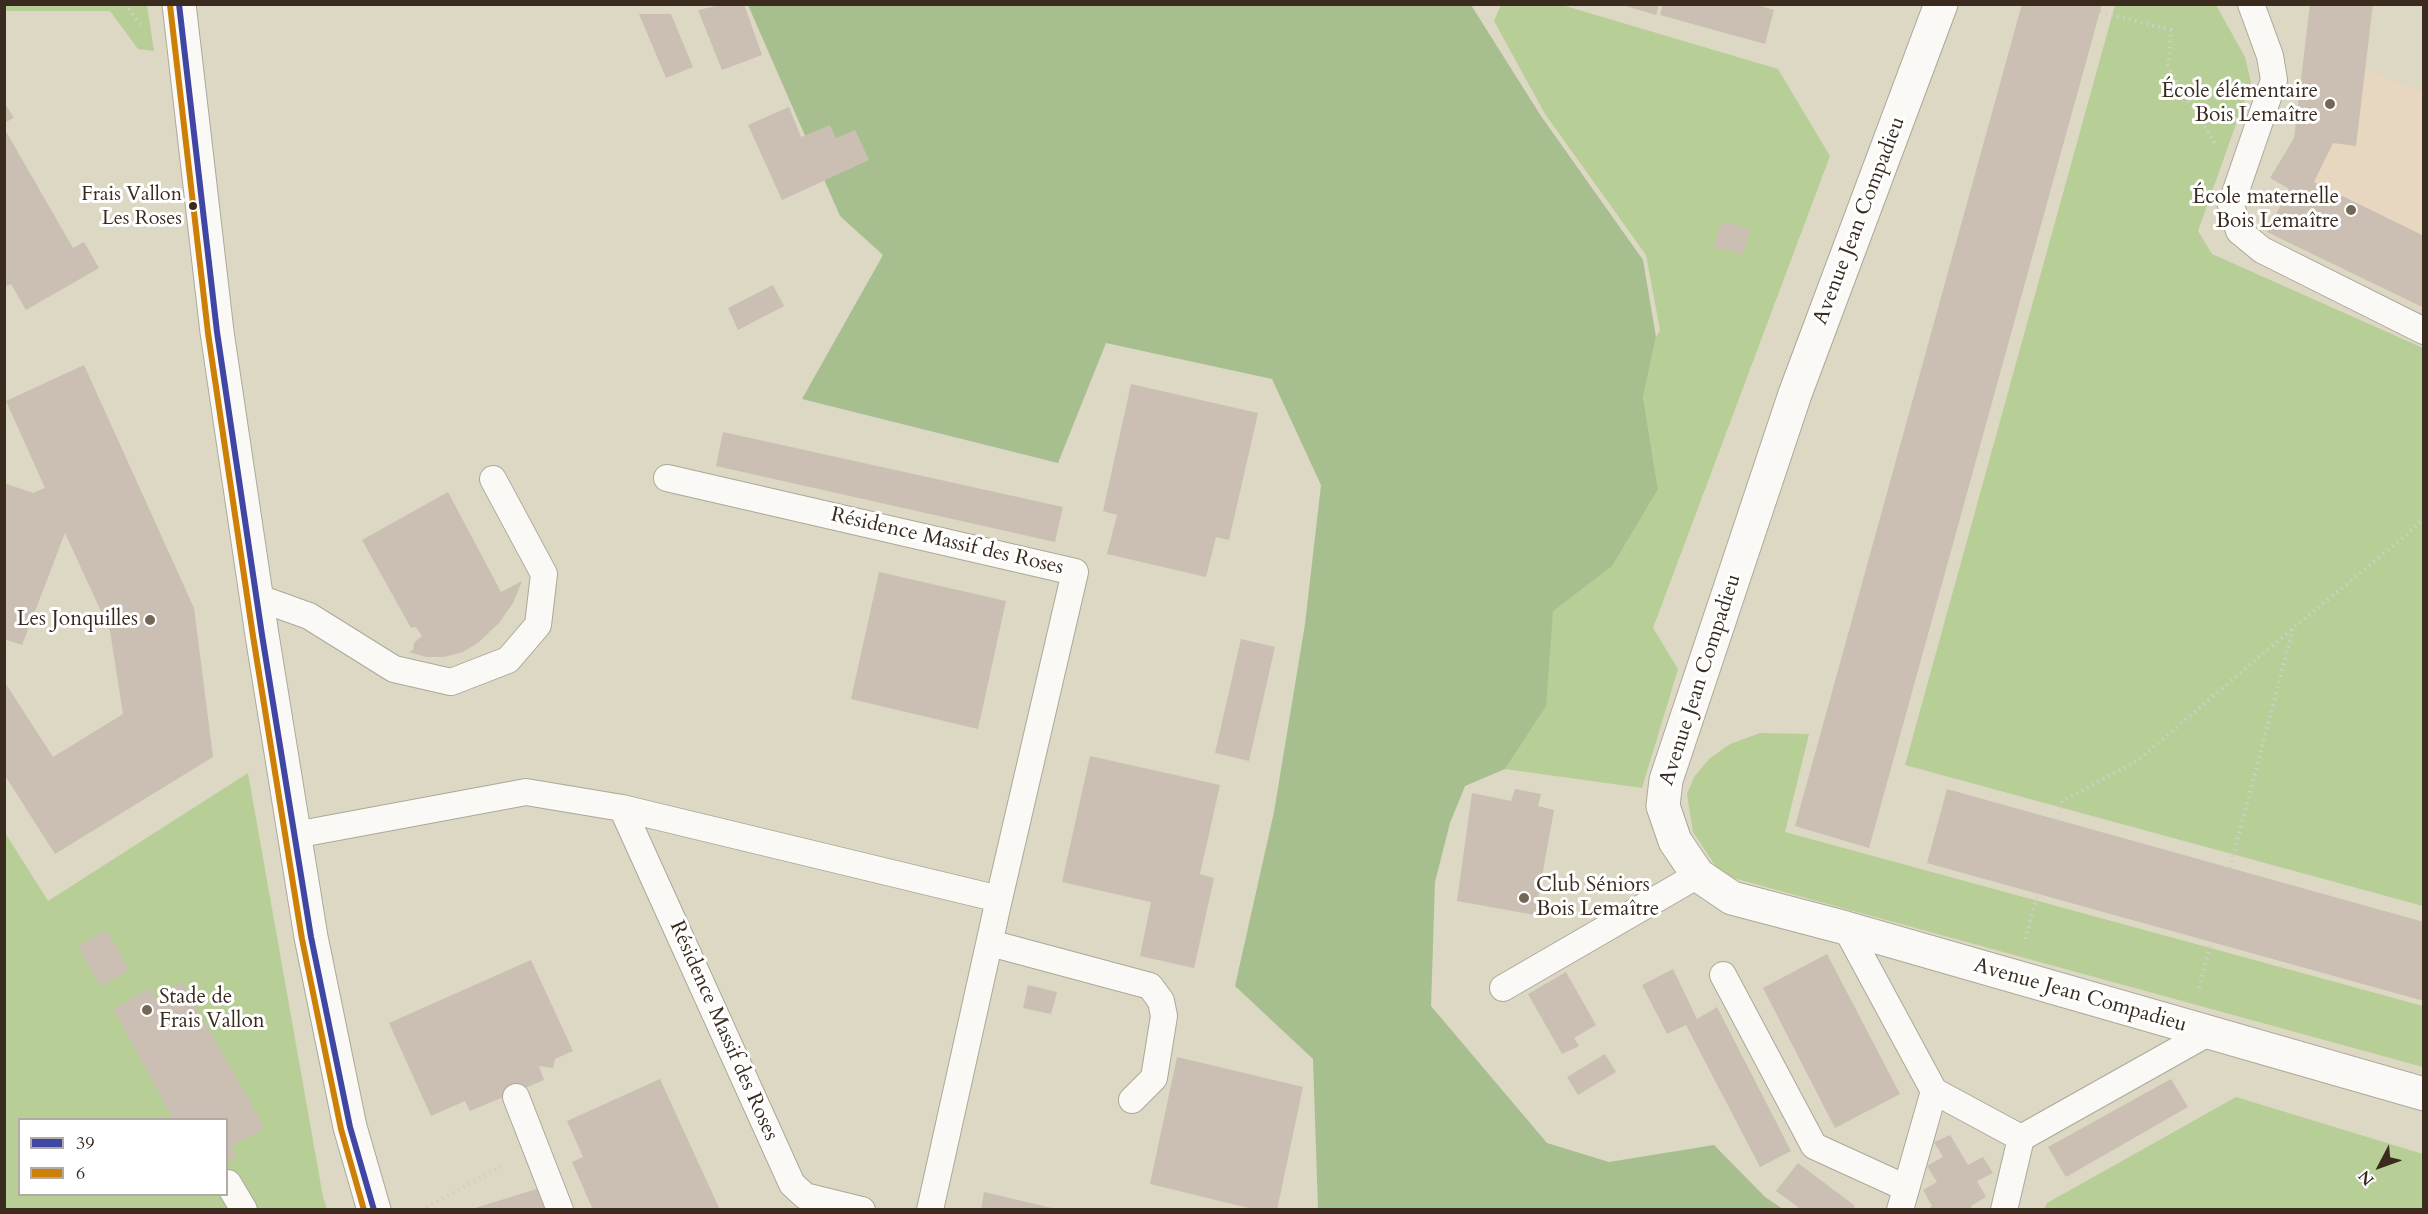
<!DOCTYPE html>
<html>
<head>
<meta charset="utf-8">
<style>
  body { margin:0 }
  #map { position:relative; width:2428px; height:1214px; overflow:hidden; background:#dcd8c4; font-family:Cardo,serif }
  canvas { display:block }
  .frame { position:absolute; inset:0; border:6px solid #3b2a1e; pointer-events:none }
  .legend { position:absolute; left:18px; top:1118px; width:210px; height:78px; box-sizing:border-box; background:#fff; border:2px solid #b1aaa5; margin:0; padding:8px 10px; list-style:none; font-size:18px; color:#3b2a1e }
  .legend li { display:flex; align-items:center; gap:12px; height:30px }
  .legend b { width:30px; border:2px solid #b1aaa5 }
  .north { position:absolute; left:2350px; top:1136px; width:60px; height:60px; -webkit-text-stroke:4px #fff; paint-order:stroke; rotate:229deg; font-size:16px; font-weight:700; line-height:24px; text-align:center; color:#3b2a1e }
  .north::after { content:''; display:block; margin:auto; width:21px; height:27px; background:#3b2a1e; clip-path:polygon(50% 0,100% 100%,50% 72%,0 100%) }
</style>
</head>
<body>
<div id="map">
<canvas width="2428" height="1214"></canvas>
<div class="frame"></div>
<ul class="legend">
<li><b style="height:8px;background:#3f46a3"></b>39</li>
<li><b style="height:8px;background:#cd7f06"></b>6</li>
</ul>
<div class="north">N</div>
</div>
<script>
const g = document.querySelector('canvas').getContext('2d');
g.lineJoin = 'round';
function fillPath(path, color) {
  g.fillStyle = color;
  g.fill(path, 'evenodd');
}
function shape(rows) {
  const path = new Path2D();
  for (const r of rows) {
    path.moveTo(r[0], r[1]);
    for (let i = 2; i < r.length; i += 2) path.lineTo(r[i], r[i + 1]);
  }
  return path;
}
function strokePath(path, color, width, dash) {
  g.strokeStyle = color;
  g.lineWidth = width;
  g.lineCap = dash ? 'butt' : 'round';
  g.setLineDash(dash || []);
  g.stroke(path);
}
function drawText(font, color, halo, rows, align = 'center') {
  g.font = font + ' Cardo,serif';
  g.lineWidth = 6;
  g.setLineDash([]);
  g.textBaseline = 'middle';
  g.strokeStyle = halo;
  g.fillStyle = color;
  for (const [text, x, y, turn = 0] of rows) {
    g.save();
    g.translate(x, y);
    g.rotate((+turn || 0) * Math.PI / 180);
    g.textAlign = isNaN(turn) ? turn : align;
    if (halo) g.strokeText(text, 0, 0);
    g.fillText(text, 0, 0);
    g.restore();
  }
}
const built = shape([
  [2310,5,2373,5,2366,70,2423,92,2423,308,2267,232,2288,189,2270,178,2294,138]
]);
const green = shape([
  [4,5,147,5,154,51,138,49,110,11,5,11],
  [1501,5,1562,5,1778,69,1830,156,1653,628,1678,669,1642,788,1505,769,1519,747,1532,588,1658,489,1643,397,1656,337,1660,330,1646,255,1545,114,1494,21],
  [2115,5,2216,5,2245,57,2251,82,2198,231,2212,254,2423,348,2423,906,1905,765],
  [1760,733,1809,734,1785,832,2423,1006,2423,1067,1733,878,1716,867,1693,832,1687,794,1694,777,1709,759,1730,744],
  [248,773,323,1197,327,1209,5,1209,4,831,48,901],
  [20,1120,226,1120,226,1194,20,1194],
  [2236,1097,2423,1154,2423,1209,2044,1209,2047,1203]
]);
const forest = shape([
  [748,5,1471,5,1541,116,1643,260,1656,337,1643,397,1658,489,1612,566,1553,611,1546,706,1505,769,1465,786,1450,823,1435,882,1431,1006,1547,1143,1609,1162,1714,1145,1765,1197,1783,1209,1318,1209,1313,1059,1235,986,1274,812,1305,624,1321,485,1272,379,1106,343,1058,463,802,399,883,255,840,216]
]);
const building = shape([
  [726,4,744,4,762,55,722,70,698,10],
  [1619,4,1659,4,1656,15],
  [1663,4,1754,4,1774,10,1765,44,1660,15],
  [2022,4,2102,4,1869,848,1795,826],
  [2310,4,2373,4,2356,146,2333,143,2314,182,2424,236,2424,308,2267,232,2289,189,2270,178,2294,138],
  [639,14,671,14,693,67,666,78],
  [4,102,14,118,4,123],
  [789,107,801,137,830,125,836,138,855,130,869,160,782,200,748,125],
  [4,128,73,248,84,242,99,268,26,310,11,284,4,287],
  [1721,222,1750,228,1743,254,1714,247],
  [773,285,784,306,738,330,728,308],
  [84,365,194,608,213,757,55,854,4,774,4,681,53,757,123,714,110,631,65,533,22,645,4,639,4,483,33,493,45,488,6,401],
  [1131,384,1258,413,1229,540,1216,537,1206,577,1107,554,1117,515,1103,511],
  [723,432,1063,507,1055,542,716,466],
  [448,492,501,592,522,581,513,603,499,623,479,642,463,652,444,657,426,657,409,652,413,650,414,643,422,636,416,627,411,628,362,540],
  [879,572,1006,601,978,729,851,699],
  [1241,639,1275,647,1249,761,1215,753],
  [1090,756,1220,785,1200,874,1214,878,1194,968,1140,956,1151,902,1062,882],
  [1515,789,1541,794,1538,806,1554,810,1535,915,1457,901,1472,793,1511,801],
  [1947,789,2424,922,2424,1001,1927,863],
  [107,930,129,970,100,986,78,946],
  [1827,954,1900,1094,1835,1128,1763,988],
  [531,960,573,1051,555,1059,553,1068,539,1066,544,1080,470,1111,465,1101,431,1116,389,1023],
  [1673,969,1697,1019,1717,1007,1791,1151,1760,1167,1686,1025,1667,1034,1642,985],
  [1566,972,1596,1025,1574,1038,1579,1046,1562,1054,1528,994],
  [182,982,265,1128,232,1146,237,1156,226,1162,226,1120,174,1120,113,1009,150,988,156,998],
  [1028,985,1057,992,1051,1014,1023,1008],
  [1605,1054,1616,1072,1578,1095,1567,1077],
  [1177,1057,1303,1087,1277,1210,1257,1210,1150,1184],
  [660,1079,720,1210,593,1210,572,1162,583,1157,567,1121],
  [2171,1079,2188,1107,2066,1177,2048,1147],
  [1950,1135,1968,1165,1983,1157,1993,1173,1977,1181,1986,1197,1971,1206,1972,1210,1927,1210,1932,1206,1923,1190,1937,1182,1927,1166,1943,1157,1934,1142],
  [1798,1163,1855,1206,1853,1210,1802,1210,1776,1191],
  [540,1188,547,1210,472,1210,472,1209],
  [984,1192,1056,1209,1056,1210,981,1210]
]);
const path = shape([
  [125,4,141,25],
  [2100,12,2171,30,2168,67,2215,143],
  [2057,820,2062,801,2137,761,2293,628,2404,537,2424,518],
  [2230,868,2293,629],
  [1542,876,1596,885,1602,890],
  [2025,939,2038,893],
  [2199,988,2211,942],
  [421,1210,504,1165]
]);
const service = shape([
  [2251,4,2270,56,2274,80,2231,205,2239,231,2262,250,2424,331],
  [667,478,1075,572,999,899],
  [256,597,309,616,394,669,451,682,508,660,538,625,544,574,493,479],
  [622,808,792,1184,805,1196,862,1210],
  [295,835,526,792,622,808,999,899,930,1210],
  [1846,928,1934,1091,2021,1138,2004,1210],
  [990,943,1150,986,1161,1001,1164,1016,1154,1078,1132,1100],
  [1723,975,1814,1146,1906,1188],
  [1503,988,1698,875],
  [516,1097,560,1210],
  [2021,1138,2208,1033],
  [228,1183,244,1210],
  [1900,1210,1934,1091]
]);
const minor = shape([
  [179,4,217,332,262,635,311,937,350,1127,374,1210],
  [1941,4,1795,394,1666,780,1663,806,1675,841,1698,875,1732,898,1846,928,2424,1094]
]);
const bus1 = shape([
  [179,4,217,332,262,635,311,937,350,1127,374,1210]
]);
const bus2 = shape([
  [170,5,208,333,253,636,302,939,341,1129,364,1210]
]);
const markers = [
  [2330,104,6,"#736758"],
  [193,206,5,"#3b2a1e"],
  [2351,210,6,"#736758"],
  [150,620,6,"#736758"],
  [1524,898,6,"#736758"],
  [147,1010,6,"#736758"]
];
const busNames = [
  ["Frais Vallon",182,195],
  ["Les Roses",182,219]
];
const poiNames = [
  ["École élémentaire",2318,92],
  ["Bois Lemaître",2318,116],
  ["École maternelle",2339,198],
  ["Bois Lemaître",2339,222],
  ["Les Jonquilles",138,620],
  ["Club Séniors",1536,886,"left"],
  ["Bois Lemaître",1536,910,"left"],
  ["Stade de",159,998,"left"],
  ["Frais Vallon",159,1022,"left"]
];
const streetNames = [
  ["Avenue Jean Compadieu",1860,221,-69],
  ["Résidence Massif des Roses",947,542,13],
  ["Avenue Jean Compadieu",1701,680,-72],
  ["Avenue Jean Compadieu",2080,996,16],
  ["Résidence Massif des Roses",723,1031,66]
];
fillPath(built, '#e7d6c0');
fillPath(green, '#b8ce97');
fillPath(forest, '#a7bf8f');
fillPath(building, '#cabfb2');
strokePath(service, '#aca89a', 28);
strokePath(minor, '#aca89a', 35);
strokePath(path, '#d0cec8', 4, [1.5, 4.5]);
strokePath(service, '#faf9f6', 26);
strokePath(minor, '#faf9f6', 33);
strokePath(bus1, '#3f46a3', 6);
strokePath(bus2, '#cd7f06', 6);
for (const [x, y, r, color] of markers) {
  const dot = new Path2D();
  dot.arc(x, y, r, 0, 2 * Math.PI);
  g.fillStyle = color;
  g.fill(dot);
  strokePath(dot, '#fff', 2);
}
drawText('20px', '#3b2a1e', '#fff', busNames, 'right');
drawText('21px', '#3b2a1e', '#fff', poiNames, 'right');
drawText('21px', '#3b2a1e', '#fff', streetNames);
</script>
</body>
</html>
